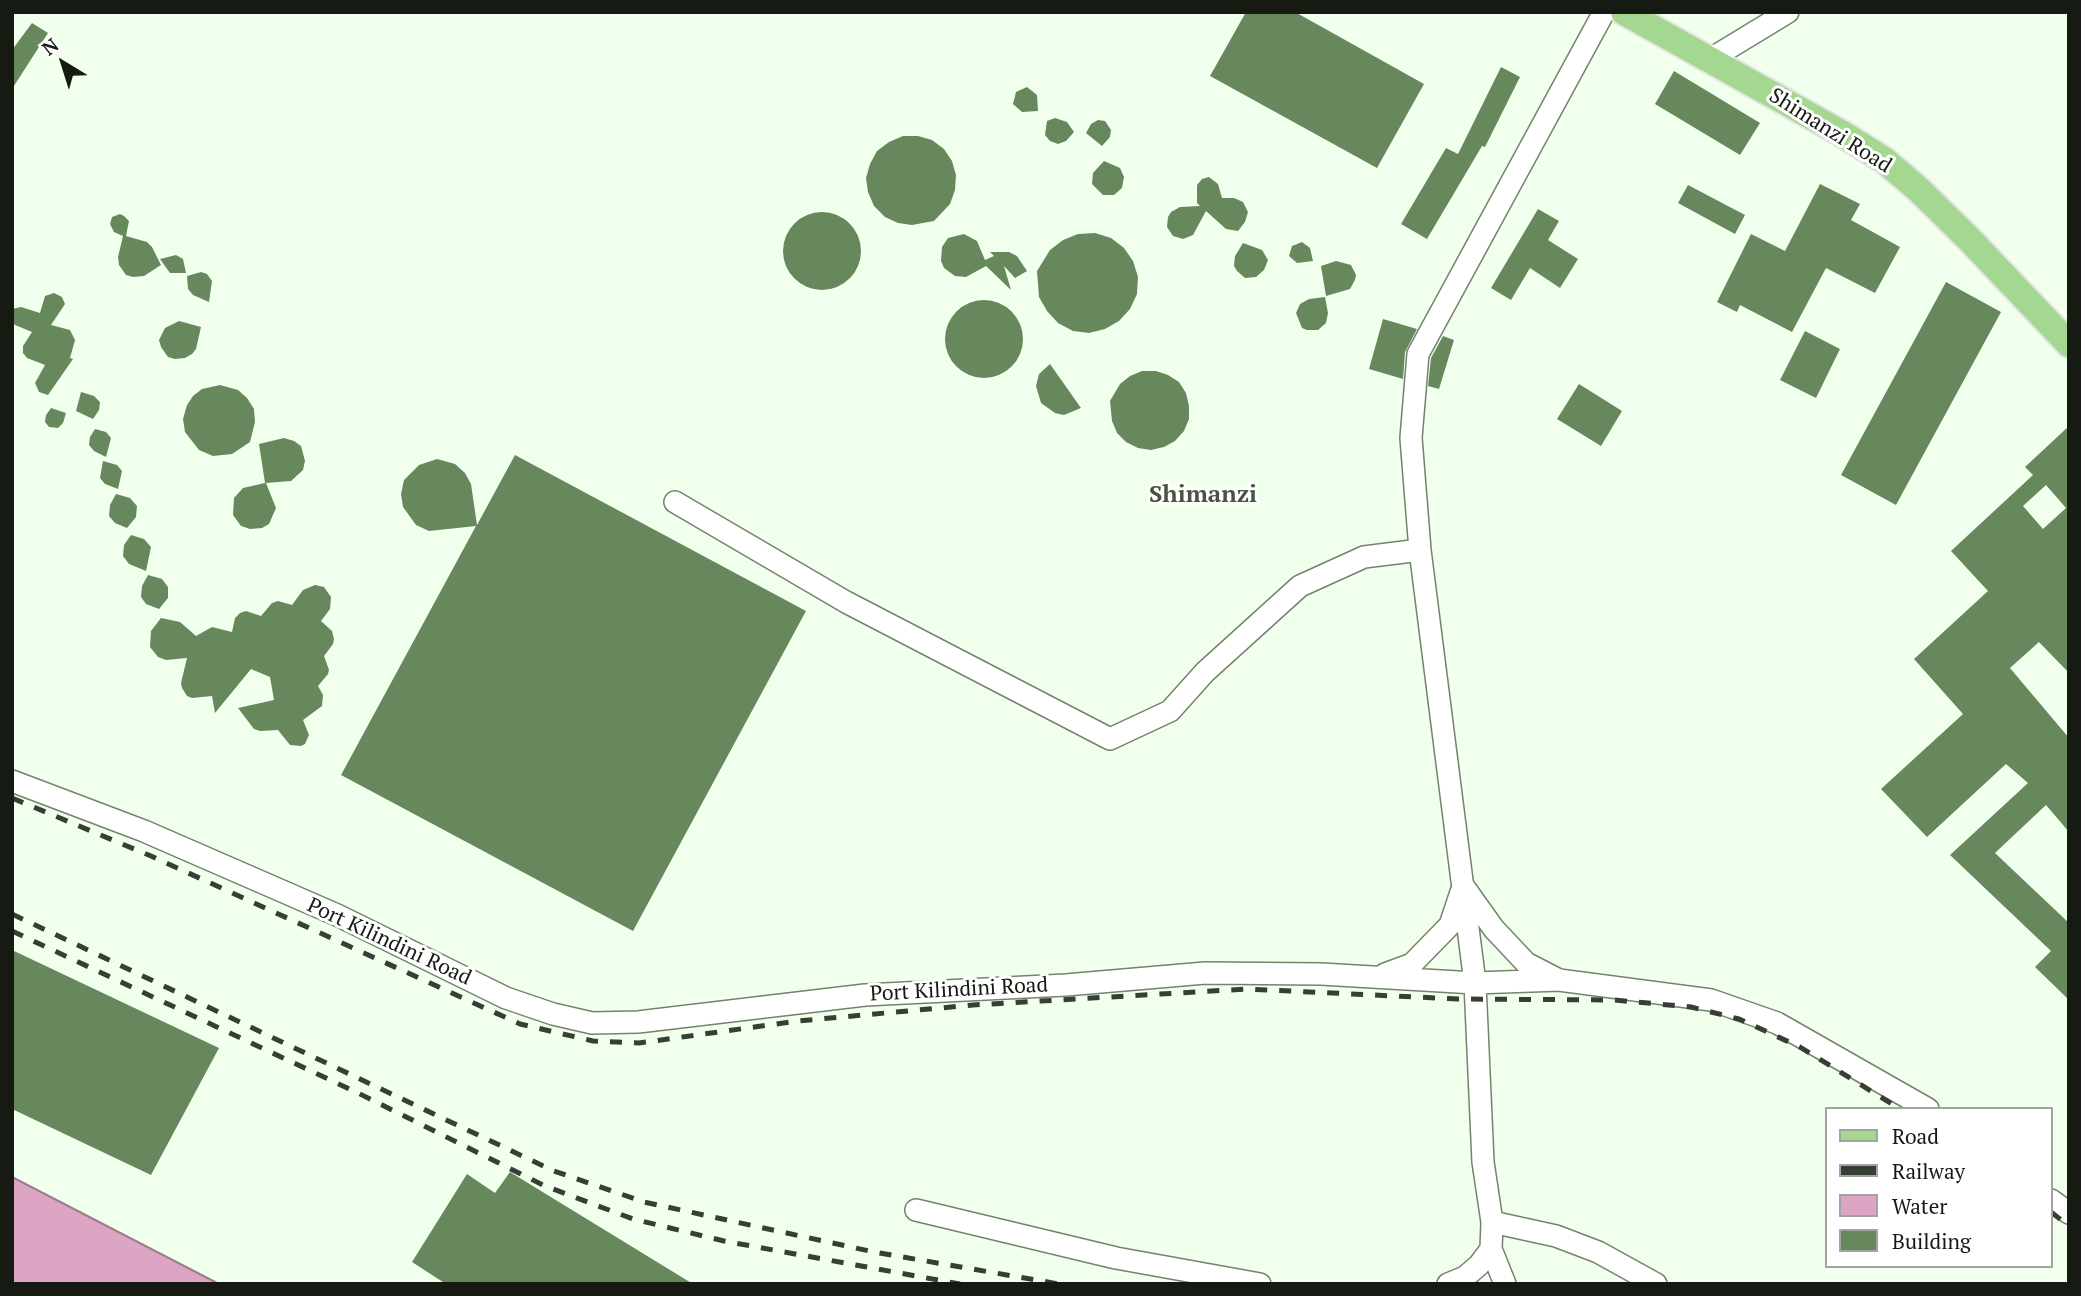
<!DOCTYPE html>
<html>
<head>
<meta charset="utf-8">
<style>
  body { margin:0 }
  #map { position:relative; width:2081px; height:1296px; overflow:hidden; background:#f1ffed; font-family:"PT Serif",serif }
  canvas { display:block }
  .frame { position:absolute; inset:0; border:14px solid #151b13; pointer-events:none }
  .legend { position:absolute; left:1825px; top:1107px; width:228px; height:161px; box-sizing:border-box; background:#fff; border:2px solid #a1a4a1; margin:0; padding:9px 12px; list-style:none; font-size:21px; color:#151b13 }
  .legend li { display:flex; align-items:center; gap:14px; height:35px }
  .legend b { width:35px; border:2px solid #a1a4a1 }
  .north { position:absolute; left:28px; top:28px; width:70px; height:70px; -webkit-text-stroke:5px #fff; paint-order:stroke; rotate:322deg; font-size:19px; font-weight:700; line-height:28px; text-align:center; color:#151b13 }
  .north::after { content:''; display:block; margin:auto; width:24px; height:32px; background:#151b13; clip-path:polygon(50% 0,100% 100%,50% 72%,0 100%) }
</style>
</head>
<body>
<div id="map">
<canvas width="2081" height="1296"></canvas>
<div class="frame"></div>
<ul class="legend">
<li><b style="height:9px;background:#a4d78f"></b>Road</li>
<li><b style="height:9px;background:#373e35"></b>Railway</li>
<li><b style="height:19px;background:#dca5c4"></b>Water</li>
<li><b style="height:19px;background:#67885c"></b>Building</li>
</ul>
<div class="north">N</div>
</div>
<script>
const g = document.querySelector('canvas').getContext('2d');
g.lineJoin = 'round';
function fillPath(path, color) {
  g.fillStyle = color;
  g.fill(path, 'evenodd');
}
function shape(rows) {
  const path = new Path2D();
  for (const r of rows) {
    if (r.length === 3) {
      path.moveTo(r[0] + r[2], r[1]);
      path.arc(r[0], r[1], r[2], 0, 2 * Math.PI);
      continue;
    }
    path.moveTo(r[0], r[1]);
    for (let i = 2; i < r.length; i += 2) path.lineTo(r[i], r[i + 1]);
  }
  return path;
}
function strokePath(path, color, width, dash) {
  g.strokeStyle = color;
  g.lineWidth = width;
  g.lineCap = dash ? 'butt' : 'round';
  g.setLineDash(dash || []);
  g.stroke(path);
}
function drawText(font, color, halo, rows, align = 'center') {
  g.font = font + ' "PT Serif",serif';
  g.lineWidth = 6;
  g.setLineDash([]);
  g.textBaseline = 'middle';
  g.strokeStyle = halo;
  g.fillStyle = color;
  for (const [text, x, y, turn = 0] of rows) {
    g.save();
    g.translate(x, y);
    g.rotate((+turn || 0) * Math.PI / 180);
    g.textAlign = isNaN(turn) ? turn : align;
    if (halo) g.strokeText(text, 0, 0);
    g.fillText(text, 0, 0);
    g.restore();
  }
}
const water = shape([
  [12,1177,219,1284,12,1284,12,1177]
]);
const building = shape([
  [1246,12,1295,12,1424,84,1377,168,1210,76],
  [32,23,48,33,12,89,12,50],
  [1501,67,1520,77,1485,147,1482,146,1427,239,1401,224,1446,148,1458,154],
  [1674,71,1760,123,1740,155,1655,104],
  [1027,87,1037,95,1038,111,1022,112,1013,104,1016,92],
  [1055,118,1067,122,1074,132,1066,141,1058,144,1050,141,1045,135,1047,121],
  [1098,120,1105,121,1111,130,1110,137,1102,146,1086,133,1091,124],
  [903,136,918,136,932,140,944,149,952,161,956,175,955,190,950,204,934,221,912,225,898,223,885,217,874,206,868,192,866,178,870,164,877,151,889,142],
  [1104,161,1120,168,1124,177,1122,188,1114,195,1103,195,1092,184,1093,173],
  [1209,177,1218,184,1222,198,1234,198,1243,202,1248,212,1245,222,1238,231,1226,229,1206,211,1193,235,1183,239,1173,236,1167,227,1168,217,1171,212,1180,207,1200,206,1197,203,1197,185,1202,179],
  [1820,184,1860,204,1851,220,1900,247,1875,293,1826,268,1792,332,1740,305,1737,312,1717,302,1751,234,1785,251],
  [1688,185,1745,215,1735,234,1678,203],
  [1538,209,1559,221,1548,240,1578,259,1560,288,1530,268,1511,300,1491,288],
  [822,251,39],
  [120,214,124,216,129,221,126,236,147,242,152,247,161,265,144,276,133,277,126,275,119,265,118,257,123,236,114,232,110,224,112,217],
  [1095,233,1111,238,1124,248,1133,261,1138,277,1137,294,1130,309,1119,321,1105,329,1089,333,1073,331,1058,323,1047,311,1039,297,1037,271,1050,250,1063,240,1078,234],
  [964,234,977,241,985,260,994,256,990,252,1009,252,1017,256,1027,271,1015,278,1004,266,1011,290,986,266,966,277,955,276,944,268,941,261,942,247,948,238],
  [1302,242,1310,248,1313,261,1297,263,1289,256,1292,246],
  [1243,243,1262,250,1268,260,1264,270,1256,277,1245,278,1237,271,1234,266,1235,256],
  [176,255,183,259,186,273,170,273,160,259],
  [1336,261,1351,265,1356,275,1355,280,1350,289,1326,296,1321,266],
  [201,272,207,274,212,281,209,302,193,295,188,289,187,276],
  [1946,282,2001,312,1896,505,1841,475],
  [54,293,62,297,65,304,51,325,70,330,75,340,70,358,73,359,48,395,39,392,35,383,45,365,27,358,23,353,23,346,32,332,15,325,12,321,12,309,21,307,40,313,45,296],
  [1325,297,1328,313,1326,323,1318,330,1307,330,1302,328,1296,313,1300,304,1309,299],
  [984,339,39],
  [1383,319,1417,329,1405,352,1403,379,1369,369],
  [179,321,201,327,196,349,192,354,185,358,175,359,168,357,161,347,159,340,165,328],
  [1805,331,1840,349,1816,398,1780,380],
  [1443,336,1454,340,1439,389,1428,386,1431,358],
  [1050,364,1081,408,1064,415,1055,413,1041,403,1036,386,1039,374],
  [1142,371,1156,371,1168,375,1179,382,1186,393,1189,406,1189,419,1184,431,1175,441,1164,447,1151,450,1138,448,1126,442,1117,433,1112,421,1110,401,1120,384,1130,376],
  [1579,384,1622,411,1601,446,1557,419],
  [220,385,238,390,247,398,254,409,255,422,250,442,232,454,213,456,199,450,185,432,183,419,187,405,193,396,202,389],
  [81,392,94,396,100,402,99,410,93,419,76,411],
  [51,408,66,413,63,423,58,428,49,427,45,422,46,415],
  [2069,426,2069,673,2039,642,2010,668,2069,738,2069,832,2046,805,1995,853,2069,923,2069,1000,2035,967,2051,951,1950,855,2028,783,2006,764,1927,837,1881,789,1963,714,1914,659,1988,591,1951,551,2033,475,2025,467],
  [2046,485,2066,508,2043,529,2023,506],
  [95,429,106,432,111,438,106,457,94,451,89,445,90,437],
  [284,438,294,441,301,446,305,461,303,470,291,481,266,483,276,508,269,524,262,528,250,529,241,526,233,515,234,498,243,488,265,483,259,444],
  [515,455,806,611,633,931,341,775,476,526,429,531,416,525,403,507,401,494,404,480,419,465,437,459,455,464,465,473,471,484,477,525],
  [103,461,117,465,122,471,118,489,105,484,100,478],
  [116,494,130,498,137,506,136,517,127,528,115,523,109,516,110,505],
  [131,535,144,539,151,547,146,571,129,564,123,556,124,545],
  [148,575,162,579,168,587,168,598,159,609,146,604,141,597,142,586],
  [315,585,324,587,331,597,330,609,321,621,332,631,334,639,333,644,324,656,329,670,328,674,318,686,323,695,322,706,303,720,309,735,305,744,301,746,290,745,278,730,260,731,254,729,238,708,274,700,270,677,251,669,215,713,212,696,192,698,187,696,182,688,181,683,187,658,166,660,158,657,150,647,151,631,161,618,180,622,196,636,212,627,232,632,235,618,240,613,246,611,261,616,272,603,278,601,292,605,303,590],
  [12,950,219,1048,151,1175,12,1109],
  [510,1172,693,1284,446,1284,412,1262,467,1174,495,1193]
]);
const minor = shape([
  [1709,60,1788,12],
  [675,502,846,602,1110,739,1170,711,1205,672,1300,586,1364,557,1420,550],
  [12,781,144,831,337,915,506,998,553,1014,592,1023,638,1022,865,995,1066,985,1205,973,1321,974,1475,983,1559,980,1711,1000,1777,1023,1928,1109],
  [1464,887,1494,929,1526,963,1557,979],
  [1385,974,1412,964,1450,925,1461,892],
  [2051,1200,2069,1213],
  [916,1210,1116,1258,1260,1284],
  [1492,1222,1556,1236,1598,1252,1656,1284],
  [1491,1249,1505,1284],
  [1448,1284,1465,1277,1479,1265,1491,1249,1492,1222,1483,1162,1475,983,1420,550,1411,438,1418,354,1604,12]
]);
const major = shape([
  [1624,12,1841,133,1884,160,1918,189,1970,240,2069,344]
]);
const rail = shape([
  [12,798,151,856,520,1024,593,1041,639,1043,798,1021,973,1005,1247,989,1458,999,1614,1000,1691,1007,1739,1019,1800,1047,1900,1109],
  [12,914,554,1171,644,1202,874,1252,1059,1284],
  [12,931,358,1093,545,1186,633,1219,724,1241,960,1284],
  [2051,1212,2069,1226]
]);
const streetNames = [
  ["Shimanzi Road",1830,131,32],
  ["Port Kilindini Road",389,942,25],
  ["Port Kilindini Road",959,990,-3]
];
const quarterNames = [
  ["Shimanzi",1203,495]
];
fillPath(water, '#dca5c4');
strokePath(water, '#a07c8f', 2);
fillPath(building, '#67885c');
strokePath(minor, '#74836e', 24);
strokePath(major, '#e3e4e3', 30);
strokePath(minor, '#fff', 21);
strokePath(major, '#a4d78f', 26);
strokePath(rail, '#373e35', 5, [12, 12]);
drawText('21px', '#151b13', '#fff', streetNames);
drawText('bold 24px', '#465441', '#fff', quarterNames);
</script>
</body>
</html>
